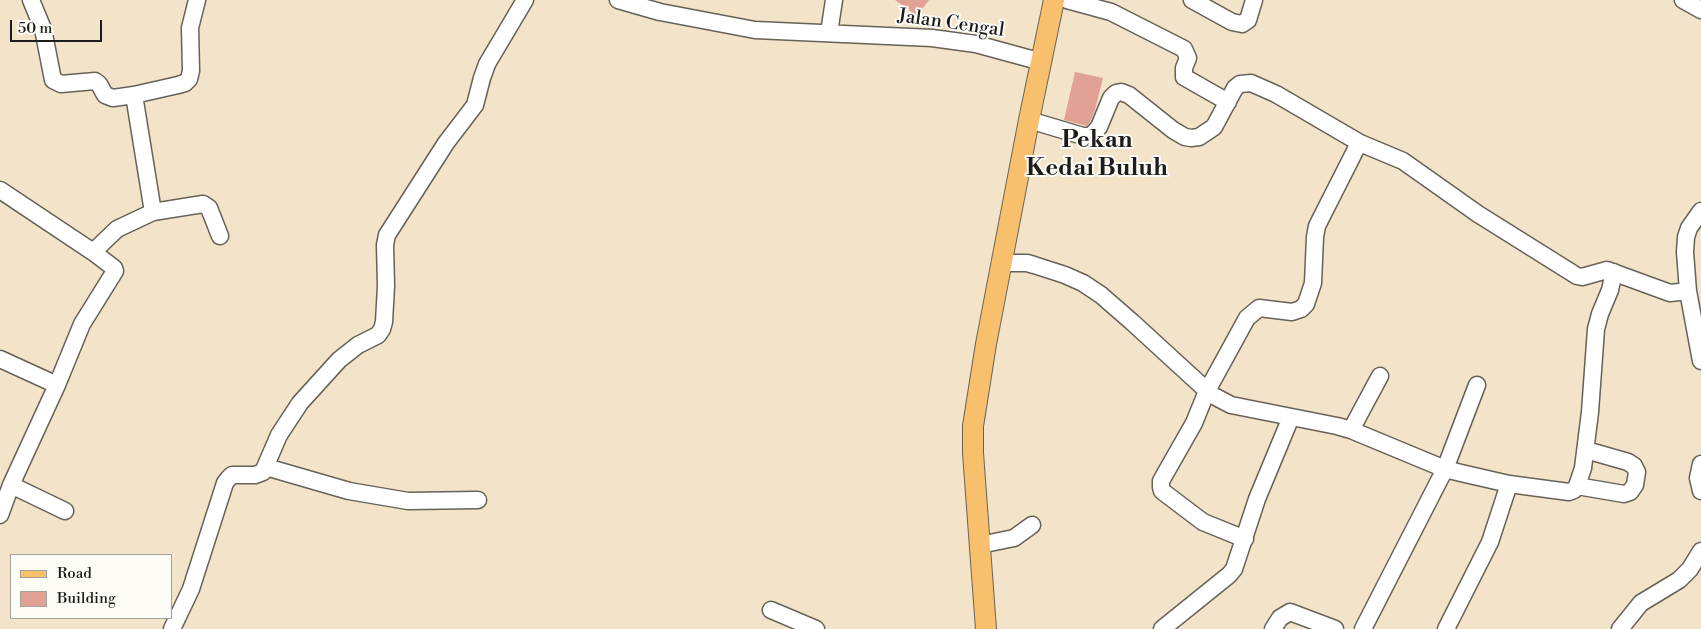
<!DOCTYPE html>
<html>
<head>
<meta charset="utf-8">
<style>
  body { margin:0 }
  #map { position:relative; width:1701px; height:629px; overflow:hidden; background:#f3e3c8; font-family:"Libre Bodoni",serif }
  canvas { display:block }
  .legend { position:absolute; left:10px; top:554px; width:162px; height:65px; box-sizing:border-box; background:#fdfcf7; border:1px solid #a3a29f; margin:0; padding:6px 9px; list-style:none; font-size:15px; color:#1c1c1c }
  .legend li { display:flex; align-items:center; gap:10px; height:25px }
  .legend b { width:25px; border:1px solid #a3a29f }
  .scale { position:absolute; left:10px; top:20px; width:92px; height:22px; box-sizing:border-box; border:2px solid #1c1c1c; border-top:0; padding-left:6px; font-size:15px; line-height:18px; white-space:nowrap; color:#1c1c1c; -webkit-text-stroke:4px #fdfcf7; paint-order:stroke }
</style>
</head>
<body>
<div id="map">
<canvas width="1701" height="629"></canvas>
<ul class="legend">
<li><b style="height:6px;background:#f8bf6c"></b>Road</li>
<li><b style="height:14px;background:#e1a195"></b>Building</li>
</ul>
<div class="scale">50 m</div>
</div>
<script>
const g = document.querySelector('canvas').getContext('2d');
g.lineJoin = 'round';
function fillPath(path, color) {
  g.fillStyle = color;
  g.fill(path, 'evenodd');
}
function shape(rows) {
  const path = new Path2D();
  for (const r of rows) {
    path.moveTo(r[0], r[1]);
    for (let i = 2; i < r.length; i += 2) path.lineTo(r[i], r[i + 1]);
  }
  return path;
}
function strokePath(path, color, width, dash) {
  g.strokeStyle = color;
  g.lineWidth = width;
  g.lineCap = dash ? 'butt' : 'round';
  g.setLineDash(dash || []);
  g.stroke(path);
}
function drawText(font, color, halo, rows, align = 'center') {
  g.font = font + ' "Libre Bodoni",serif';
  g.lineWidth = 4;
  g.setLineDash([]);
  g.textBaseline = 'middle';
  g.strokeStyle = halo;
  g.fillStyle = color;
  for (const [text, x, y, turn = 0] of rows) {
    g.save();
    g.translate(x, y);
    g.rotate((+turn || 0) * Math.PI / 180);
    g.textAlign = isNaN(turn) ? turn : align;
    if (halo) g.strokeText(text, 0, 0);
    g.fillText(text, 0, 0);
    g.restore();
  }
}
const building = shape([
  [895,0,929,0,917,16],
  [1075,72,1103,78,1095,110,1090,122,1087,126,1064,120]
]);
const minor = shape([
  [31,0,43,29,53,80,61,84,95,81,99,84,105,95,113,98,134,95],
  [618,0,660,12,755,30,932,38,976,44,1042,62],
  [1067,0,1111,12,1184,49,1188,58,1184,68,1184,77,1228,102],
  [1192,0,1232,22,1242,24,1248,20,1254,0],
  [1683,0,1701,10],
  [829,33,834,0],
  [1029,120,1083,136,1091,136,1099,127,1111,98,1116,93,1121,92,1129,95,1173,130,1185,137,1191,138,1199,137,1214,127,1235,88,1240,84,1251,83,1276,94,1360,143,1403,161,1478,214,1577,276,1582,277,1607,270,1670,293,1688,291],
  [0,190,93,252,114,268,115,271,82,324,57,385,11,485,0,515],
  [1701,211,1689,228,1686,237,1685,252,1688,291,1701,361],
  [153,212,203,204,209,208,220,236],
  [93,252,117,229,153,212,134,95,178,85,185,83,189,79,191,71,190,28,197,0],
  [1001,263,1027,263,1034,265,1065,275,1083,283,1101,295,1132,322,1203,387,1212,395,1231,405,1337,426,1351,430,1445,469,1461,473,1509,484,1569,492,1574,490,1577,486,1583,468,1590,412,1596,329,1600,314,1610,290,1614,272],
  [0,359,57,385],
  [1351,430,1380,376],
  [1701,464,1698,478,1701,491],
  [266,467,349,491,408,501,478,500],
  [11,485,65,511],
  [1577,486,1624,494,1630,492,1635,485,1637,472,1634,466,1628,462,1586,450],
  [1245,539,1203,522,1162,491,1161,487,1161,481,1194,423,1207,391,1247,318,1259,308,1292,312,1301,309,1306,304,1313,283,1315,237,1317,226,1359,143],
  [980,545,1014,538,1032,525],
  [771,610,816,629],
  [172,629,191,589,225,483,228,479,232,475,255,475,263,472,279,435,300,403,339,360,358,345,378,335,382,329,384,322,386,286,385,245,387,235,446,143,475,105,482,78,487,64,525,0],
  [1162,629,1229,575,1234,569,1257,499,1291,417],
  [1273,629,1280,618,1290,612,1335,629],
  [1363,629,1445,469,1477,385],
  [1446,629,1490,542,1509,484],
  [1620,629,1641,603,1679,580,1690,569,1701,551]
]);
const major = shape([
  [986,629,973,453,973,426,986,344,1029,120,1054,0]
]);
const streetNames = [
  ["Jalan Cengal",951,24,8]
];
const districtNames = [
  ["Pekan",1097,141],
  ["Kedai Buluh",1097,169]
];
fillPath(building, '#e1a195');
strokePath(minor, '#676258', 19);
strokePath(major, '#676258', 22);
strokePath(minor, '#fff', 16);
strokePath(major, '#f8bf6c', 20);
drawText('19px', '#1c1c1c', '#fdfcf7', streetNames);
drawText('bold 24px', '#1c1c1c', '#fdfcf7', districtNames);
</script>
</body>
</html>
